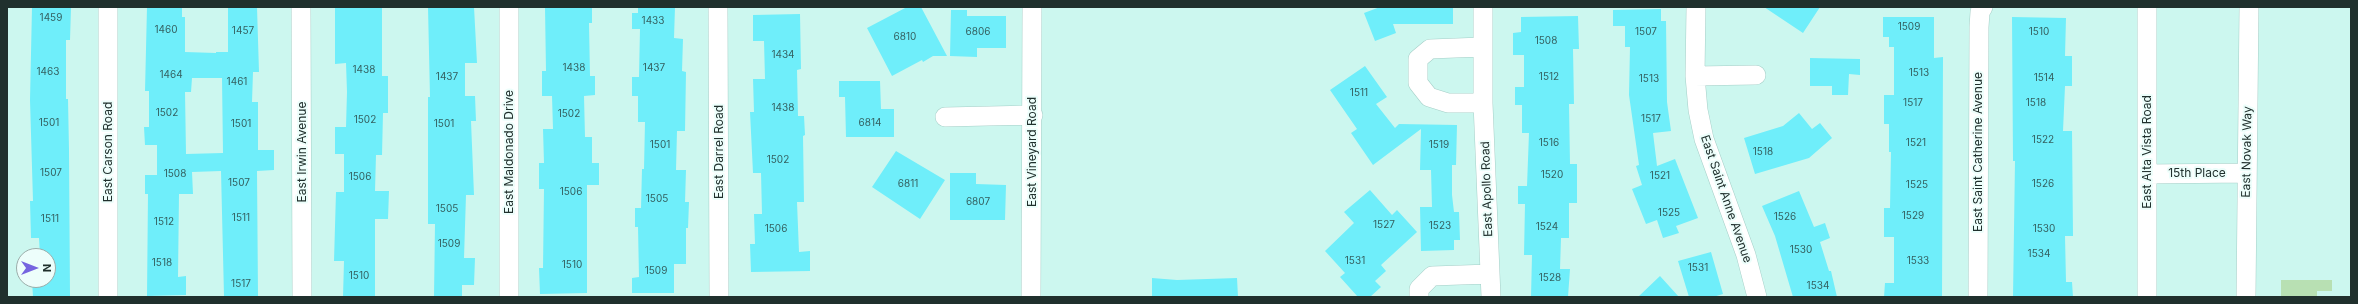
<!DOCTYPE html>
<html>
<head>
<meta charset="utf-8">
<style>
  body { margin:0 }
  #map { position:relative; width:2358px; height:304px; overflow:hidden; background:#ccf7ef; font-family:Inter,sans-serif }
  canvas { display:block }
  .frame { position:absolute; inset:0; border:8px solid #20302d; pointer-events:none }
  .north { position:absolute; left:16px; top:248px; width:40px; height:40px; box-sizing:border-box; background:#edfefb; border:1px solid #9baca9; border-radius:50%; rotate:90deg; font-size:11px; font-weight:700; line-height:16px; text-align:center; color:#20302d }
  .north::after { content:''; display:block; margin:auto; width:14px; height:18px; background:#7665e0; clip-path:polygon(50% 0,100% 100%,50% 72%,0 100%) }
</style>
</head>
<body>
<div id="map">
<canvas width="2358" height="304"></canvas>
<div class="frame"></div>
<div class="north">N</div>
</div>
<script>
const g = document.querySelector('canvas').getContext('2d');
g.lineJoin = 'round';
function fillPath(path, color) {
  g.fillStyle = color;
  g.fill(path, 'evenodd');
}
function shape(rows) {
  const path = new Path2D();
  for (const r of rows) {
    path.moveTo(r[0], r[1]);
    for (let i = 2; i < r.length; i += 2) path.lineTo(r[i], r[i + 1]);
  }
  return path;
}
function strokePath(path, color, width, dash) {
  g.strokeStyle = color;
  g.lineWidth = width;
  g.lineCap = dash ? 'butt' : 'round';
  g.setLineDash(dash || []);
  g.stroke(path);
}
function drawText(font, color, halo, rows, align = 'center') {
  g.font = font + ' Inter,sans-serif';
  g.lineWidth = 4;
  g.setLineDash([]);
  g.textBaseline = 'middle';
  g.strokeStyle = halo;
  g.fillStyle = color;
  for (const [text, x, y, turn = 0] of rows) {
    g.save();
    g.translate(x, y);
    g.rotate((+turn || 0) * Math.PI / 180);
    g.textAlign = isNaN(turn) ? turn : align;
    if (halo) g.strokeText(text, 0, 0);
    g.fillText(text, 0, 0);
    g.restore();
  }
}
const green = shape([
  [2281,280,2332,280,2332,291,2317,291,2317,297,2281,297]
]);
const building = shape([
  [32,7,71,7,70,40,66,40,66,99,68,99,69,150,70,297,33,297,32,280,48,280,48,256,40,256,39,238,31,238,30,201,33,201,30,100],
  [147,7,182,7,182,17,185,17,185,52,216,53,216,52,228,52,228,7,257,7,259,72,253,72,252,102,258,102,258,150,274,150,274,170,257,171,258,296,224,296,221,171,192,172,193,194,179,194,178,277,186,276,186,295,147,296,148,194,145,194,145,175,157,175,157,145,145,145,144,127,149,127,149,91,145,91],
  [192,78,222,78,223,153,186,154,185,92,191,92],
  [335,7,382,7,382,76,388,76,388,113,383,113,382,155,376,155,375,191,389,191,388,219,375,219,375,297,343,297,344,261,334,261,336,192,344,192,344,154,335,154,335,127,346,127,347,92,346,63,335,64],
  [428,7,474,7,477,63,465,63,465,96,475,96,476,121,471,121,474,195,466,195,464,258,475,258,474,285,462,285,462,297,434,297,435,224,428,224,428,97,430,97],
  [545,7,592,7,592,23,589,23,590,76,595,76,595,95,584,96,585,137,592,137,592,163,599,163,599,185,587,185,587,293,540,294,539,268,543,268,544,189,539,189,539,163,544,163,543,129,553,129,552,96,542,96,542,71,546,71],
  [638,7,675,7,674,38,683,39,682,71,686,72,685,131,677,131,676,170,686,170,685,202,689,202,688,228,686,228,686,264,674,264,674,293,632,293,632,278,639,277,638,227,635,227,635,208,641,208,642,169,644,169,645,122,638,122,638,96,632,96,632,77,639,77,640,29,632,29,632,13,638,13],
  [907,7,921,7,947,56,933,56,923,62,922,60,892,76,867,28],
  [1380,7,1453,7,1453,24,1393,24,1396,33,1375,41,1364,13],
  [1764,7,1820,7,1803,33],
  [1661,9,1661,21,1666,21,1667,102,1671,131,1653,133,1657,166,1675,159,1698,218,1676,226,1679,233,1663,238,1657,220,1646,224,1632,189,1642,185,1636,166,1639,165,1629,95,1630,47,1625,47,1625,26,1613,26,1613,10],
  [951,10,967,10,967,16,1006,16,1006,48,977,48,977,57,950,56],
  [800,14,801,69,797,70,798,116,804,116,805,135,803,136,804,202,797,202,799,252,810,251,810,271,751,272,750,244,755,244,754,214,762,214,761,173,753,173,750,112,754,112,753,79,765,79,764,41,753,41,753,15],
  [1578,16,1579,49,1573,49,1574,104,1569,104,1570,164,1577,164,1577,203,1569,203,1569,238,1561,238,1560,269,1570,269,1568,297,1531,297,1532,255,1524,255,1525,204,1518,204,1518,186,1527,186,1529,133,1522,133,1522,105,1515,105,1515,87,1524,87,1524,55,1513,55,1513,33,1521,32,1521,17],
  [1883,17,1934,17,1934,58,1943,57,1942,297,1884,297,1885,283,1894,283,1894,237,1884,237,1884,208,1890,208,1891,152,1889,152,1889,124,1884,124,1884,95,1894,95,1894,47,1889,47,1889,37,1883,37],
  [2012,17,2066,18,2065,56,2072,56,2072,86,2065,86,2063,131,2072,131,2073,236,2065,236,2066,282,2072,282,2073,297,2013,297,2015,161,2013,161],
  [1810,58,1860,59,1860,75,1849,74,1848,95,1832,95,1832,86,1810,86],
  [1365,66,1387,97,1376,104,1395,128,1399,124,1457,125,1456,165,1452,165,1452,195,1454,212,1459,212,1460,240,1454,240,1454,250,1421,251,1420,207,1432,207,1431,170,1420,170,1421,129,1373,165,1351,133,1357,129,1330,90],
  [839,81,880,81,881,109,894,109,894,137,846,137,845,97,839,97],
  [1799,113,1812,129,1820,123,1832,138,1809,158,1755,174,1744,138,1783,126],
  [896,151,945,180,920,219,872,187],
  [950,173,976,173,976,184,1006,185,1005,220,950,220],
  [1370,190,1392,215,1397,210,1417,232,1381,265,1386,271,1375,281,1381,287,1370,297,1358,297,1340,277,1345,273,1325,251,1354,223,1344,212],
  [1799,191,1814,227,1825,223,1830,238,1820,242,1829,271,1831,271,1837,297,1793,297,1775,236,1762,206],
  [1711,252,1723,294,1713,297,1689,297,1678,261],
  [1660,276,1679,297,1638,297],
  [1152,278,1177,280,1237,278,1238,297,1152,297]
]);
const minor = shape([
  [301,7,302,297],
  [509,7,509,297],
  [718,7,719,297],
  [1483,7,1483,103,1491,297],
  [1696,7,1695,76,1698,110,1704,139,1746,255,1757,297],
  [2147,7,2147,297],
  [1482,47,1430,49,1418,59,1418,83,1429,97,1448,103,1483,103],
  [1695,76,1756,75],
  [945,117,1033,115],
  [2147,174,2246,173],
  [108,297,108,7],
  [1031,297,1032,7],
  [1419,297,1419,289,1432,276,1490,274],
  [1978,297,1979,27,1980,12,1983,7],
  [2246,297,2249,7]
]);
const numberNames = [
  ["1459",51,18],
  ["1433",653,21],
  ["1509",1909,27],
  ["1460",166,30],
  ["1457",243,31],
  ["6806",978,32],
  ["1507",1646,32],
  ["1510",2039,32],
  ["6810",905,37],
  ["1508",1546,41],
  ["1434",783,55],
  ["1438",574,68],
  ["1437",654,68],
  ["1438",364,70],
  ["1463",48,72],
  ["1513",1919,73],
  ["1464",171,75],
  ["1437",447,77],
  ["1512",1549,77],
  ["1514",2044,78],
  ["1513",1649,79],
  ["1461",237,82],
  ["1511",1359,93],
  ["1517",1913,103],
  ["1518",2036,103],
  ["1438",783,108],
  ["1502",167,113],
  ["1502",569,114],
  ["1517",1651,119],
  ["1502",365,120],
  ["1501",49,123],
  ["6814",870,123],
  ["1501",241,124],
  ["1501",444,124],
  ["1522",2043,140],
  ["1516",1549,143],
  ["1521",1916,143],
  ["1501",660,145],
  ["1519",1439,145],
  ["1518",1763,152],
  ["1502",778,160],
  ["1507",51,173],
  ["1508",175,174],
  ["1520",1552,175],
  ["1521",1660,176],
  ["1506",360,177],
  ["1507",239,183],
  ["6811",908,184],
  ["1526",2043,184],
  ["1525",1917,185],
  ["1506",571,192],
  ["1505",657,199],
  ["6807",978,202],
  ["1505",447,209],
  ["1525",1669,213],
  ["1529",1913,216],
  ["1526",1785,217],
  ["1511",241,218],
  ["1511",50,219],
  ["1512",164,222],
  ["1527",1384,225],
  ["1523",1440,226],
  ["1524",1547,227],
  ["1506",776,229],
  ["1530",2044,229],
  ["1509",449,244],
  ["1530",1801,250],
  ["1534",2039,254],
  ["1531",1355,261],
  ["1533",1918,261],
  ["1518",162,263],
  ["1510",572,265],
  ["1531",1698,268],
  ["1509",656,271],
  ["1510",359,276],
  ["1528",1550,278],
  ["1517",241,284],
  ["1534",1818,286]
];
const streetNames = [
  ["East Carson Road",108,152,-90],
  ["East Irwin Avenue",302,152,-90],
  ["East Maldonado Drive",509,152,-90],
  ["East Darrel Road",719,152,-90],
  ["East Vineyard Road",1032,152,-90],
  ["East Saint Catherine Avenue",1978,152,-90],
  ["East Alta Vista Road",2147,152,-90],
  ["East Novak Way",2247,152,-89],
  ["15th Place",2197,173],
  ["East Apollo Road",1487,189,-92],
  ["East Saint Anne Avenue",1726,199,71]
];
fillPath(green, '#b8e0b3');
fillPath(building, '#6feefa');
strokePath(minor, '#a5cec7', 20);
strokePath(minor, '#fff', 19);
drawText('10px', '#346060', null, numberNames);
drawText('12px', '#20302d', '#edfefb', streetNames);
</script>
</body>
</html>
